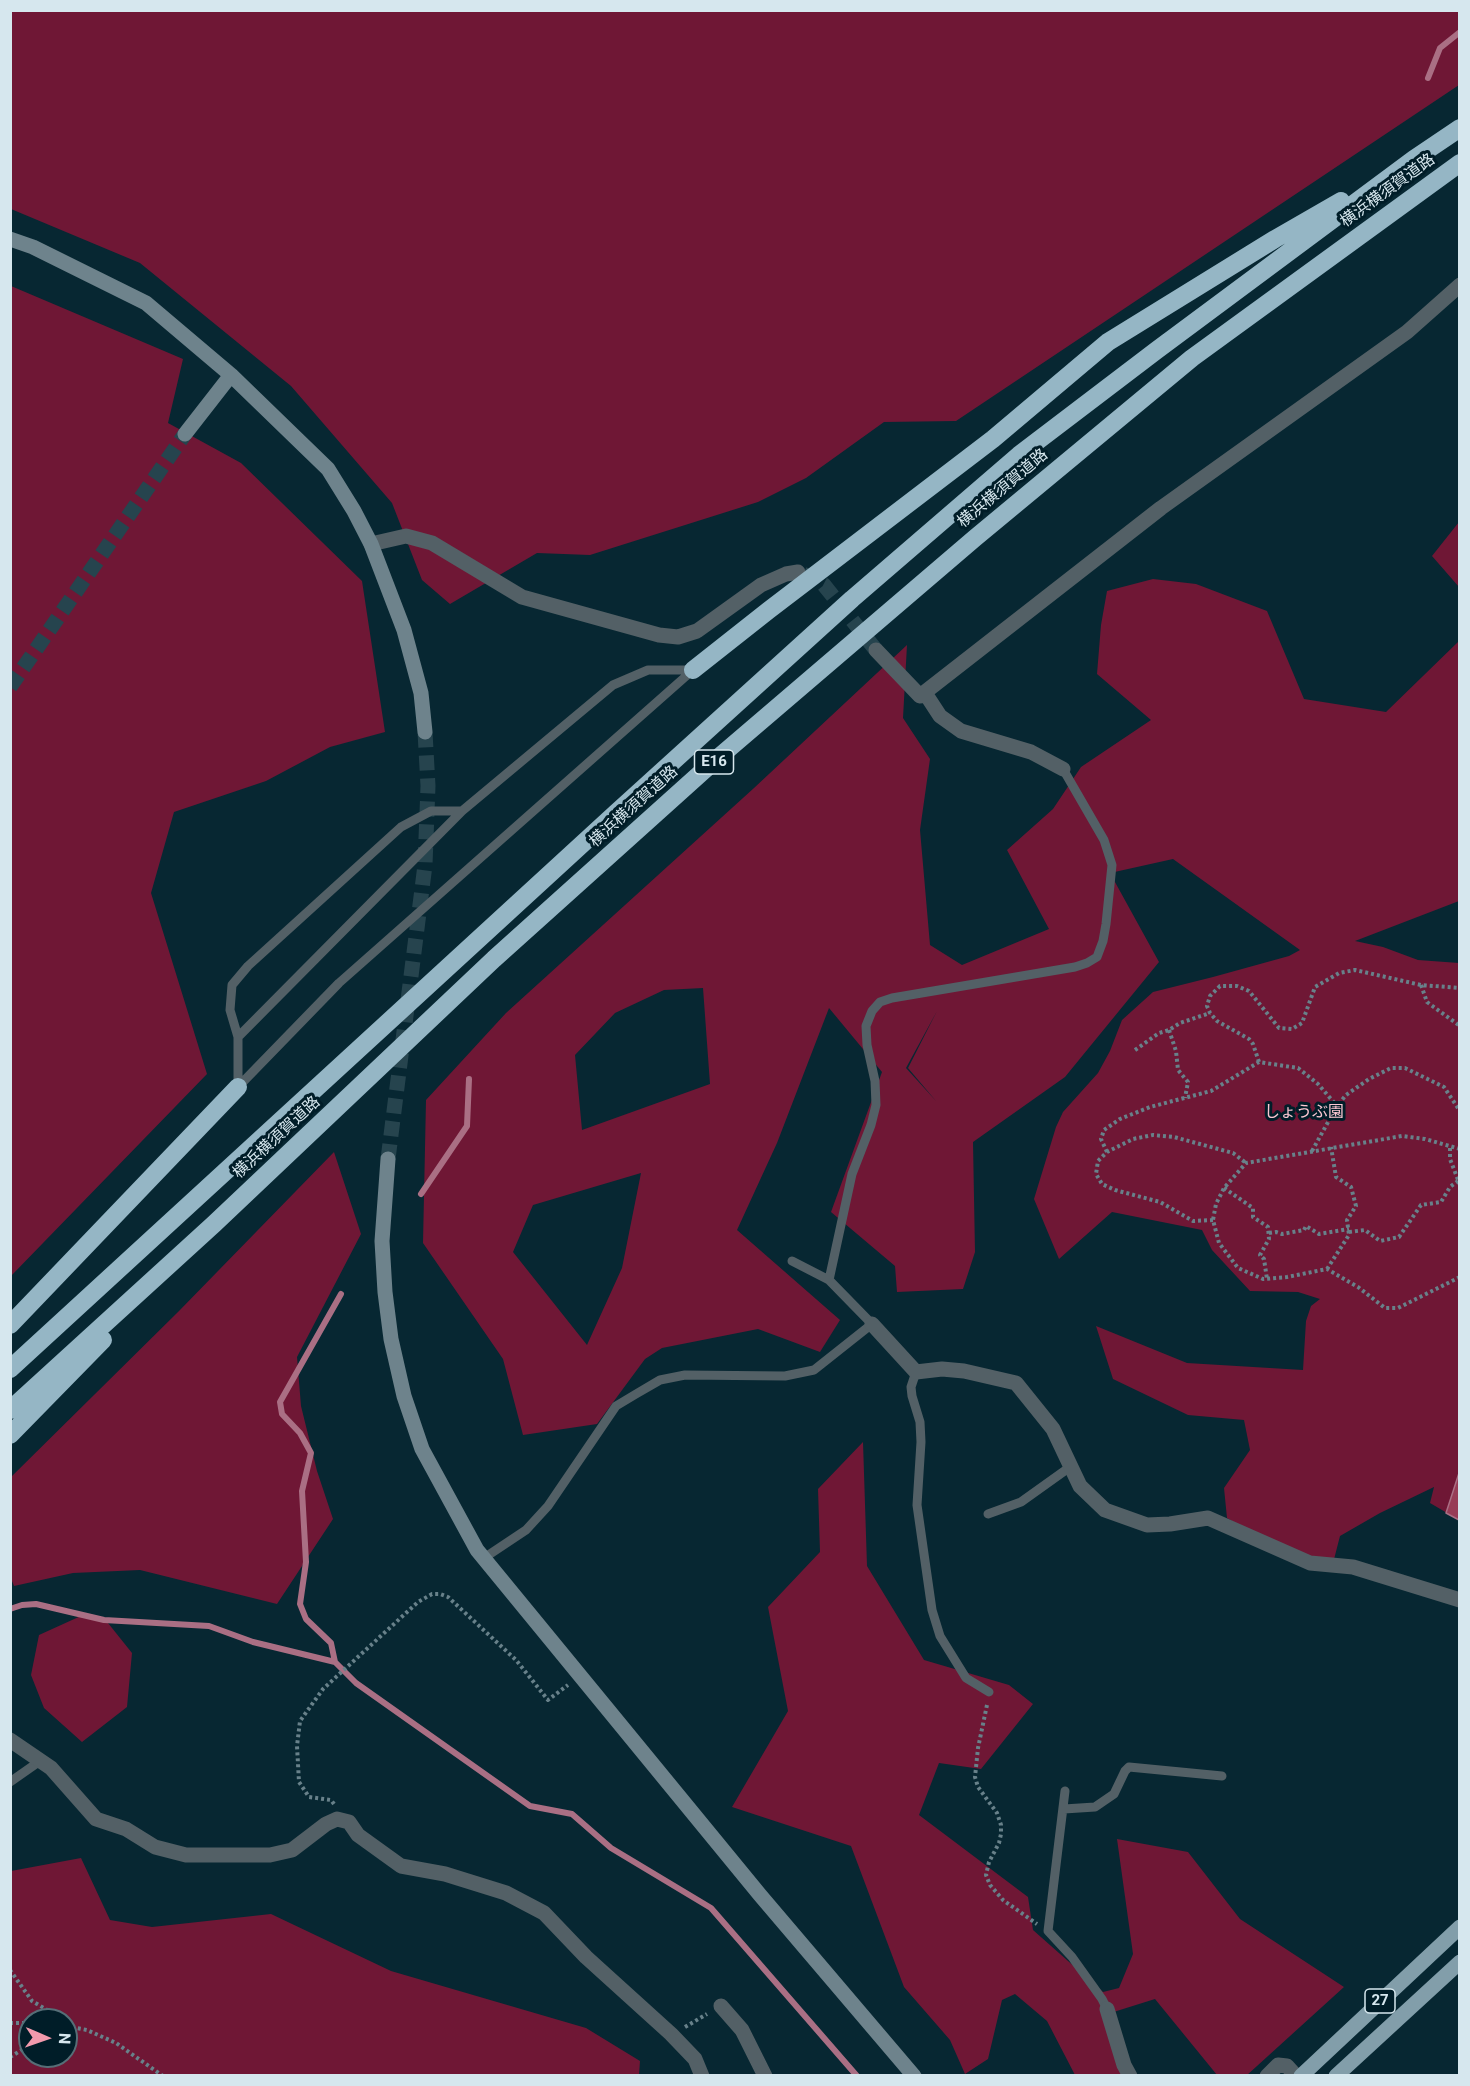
<!DOCTYPE html>
<html>
<head>
<meta charset="utf-8">
<style>
  body { margin:0 }
  #map { position:relative; width:1470px; height:2086px; overflow:hidden; background:#072732; font-family:Roboto,sans-serif }
  canvas { display:block }
  .frame { position:absolute; inset:0; border:12px solid #d6e7ee; pointer-events:none }
  .north { position:absolute; left:18px; top:2008px; width:60px; height:60px; box-sizing:border-box; background:#001d28; border:2px solid #566e77; border-radius:50%; rotate:92deg; font-size:16px; font-weight:700; line-height:24px; text-align:center; color:#d6e7ee }
  .north::after { content:''; display:block; margin:auto; width:21px; height:27px; background:#f29aad; clip-path:polygon(50% 0,100% 100%,50% 72%,0 100%) }
</style>
</head>
<body>
<div id="map">
<canvas width="1470" height="2086"></canvas>
<div class="frame"></div>
<div class="north">N</div>
</div>
<script>
const g = document.querySelector('canvas').getContext('2d');
g.lineJoin = 'round';
function fillPath(path, color) {
  g.fillStyle = color;
  g.fill(path, 'evenodd');
}
function shape(rows) {
  const path = new Path2D();
  for (const r of rows) {
    path.moveTo(r[0], r[1]);
    for (let i = 2; i < r.length; i += 2) path.lineTo(r[i], r[i + 1]);
  }
  return path;
}
function strokePath(path, color, width, dash) {
  g.strokeStyle = color;
  g.lineWidth = width;
  g.lineCap = dash ? 'butt' : 'round';
  g.setLineDash(dash || []);
  g.stroke(path);
}
function drawText(font, color, halo, rows, align = 'center') {
  g.font = font + ' Roboto,"Noto Sans JP",sans-serif';
  g.lineWidth = 6;
  g.setLineDash([]);
  g.textBaseline = 'middle';
  g.strokeStyle = halo;
  g.fillStyle = color;
  for (const [text, x, y, turn = 0] of rows) {
    g.save();
    g.translate(x, y);
    g.rotate((+turn || 0) * Math.PI / 180);
    g.textAlign = isNaN(turn) ? turn : align;
    if (halo) g.strokeText(text, 0, 0);
    g.fillText(text, 0, 0);
    g.restore();
  }
}
const green = shape([
  [10,11,1459,11,1459,85,956,421,884,422,806,478,758,502,590,555,537,553,450,604,422,580,392,503,291,386,140,263,11,209],
  [11,286,183,359,168,423,241,463,362,581,385,732,330,747,266,781,174,812,151,893,207,1074,11,1276],
  [1459,522,1459,587,1432,556],
  [1153,579,1196,584,1267,611,1304,699,1386,712,1459,641,1459,901,1355,941,1383,947,1418,960,1459,963,1459,1520,1430,1503,1434,1487,1380,1513,1340,1536,1331,1571,1279,1549,1227,1518,1224,1488,1250,1450,1244,1420,1188,1415,1113,1379,1096,1326,1187,1363,1303,1370,1306,1321,1311,1306,1320,1299,1298,1292,1250,1291,1212,1250,1202,1230,1112,1212,1059,1259,1034,1199,1056,1127,1063,1112,1098,1073,1110,1051,1122,1020,1153,992,1213,977,1289,956,1300,950,1173,859,1110,873,1159,962,1065,1077,973,1142,975,1252,963,1289,897,1292,895,1266,831,1212,882,1072,829,1008,777,1143,737,1230,840,1320,820,1352,758,1329,662,1348,645,1359,597,1424,523,1435,503,1359,423,1243,426,1100,506,1013,754,788,907,645,903,718,930,759,920,830,930,945,962,965,1049,929,1007,850,1053,809,1081,767,1151,720,1097,674,1101,625,1107,591],
  [703,988,710,1084,582,1130,575,1055,615,1013,664,990],
  [937,1011,908,1068,936,1101,906,1068],
  [641,1173,622,1268,587,1345,513,1252,533,1205],
  [334,1152,361,1234,297,1357,301,1406,317,1471,333,1519,277,1604,140,1570,73,1573,14,1586,10,1576,11,1477,179,1311],
  [863,1442,867,1566,924,1660,1009,1685,1033,1704,981,1769,939,1763,919,1815,1028,1897,1033,1930,1103,1992,1119,1988,1133,1954,1117,1839,1188,1852,1240,1919,1344,1987,1246,2076,1217,2075,1155,1999,1104,2015,1133,2075,1075,2075,1047,2021,1015,1994,1002,2000,988,2059,965,2074,950,2040,904,1987,851,1846,732,1807,788,1711,768,1607,820,1552,818,1489],
  [83,1615,108,1623,132,1653,127,1707,82,1742,44,1708,31,1675,39,1635],
  [81,1858,110,1920,152,1927,271,1914,391,1971,586,2028,640,2061,639,2075,11,2075,11,1871],
  [30,2020,66,2020,66,2056,30,2056]
]);
const water = shape([
  [1459,1473,1459,1520,1446,1513,1459,1473]
]);
const stream = shape([
  [1428,78,1440,48,1460,32],
  [421,1194,467,1126,469,1079],
  [10,1609,22,1605,36,1604,104,1620,209,1626,253,1642,335,1662,356,1683,530,1806,572,1814,611,1848,711,1908,857,2076],
  [335,1662,331,1643,306,1619,300,1604,306,1562,302,1491,311,1453,300,1433,282,1414,280,1402,341,1294]
]);
const streetTunnel = shape([
  [803,574,824,585,876,650]
]);
const secondaryTunnel = shape([
  [10,687,185,434],
  [388,1159,425,865,428,786,425,732]
]);
const path = shape([
  [1421,985,1427,1002,1460,1026],
  [1169,1030,1176,1051,1178,1070,1188,1082,1185,1098],
  [1135,1050,1159,1033,1169,1030,1180,1023,1210,1013],
  [1259,1062,1253,1044,1249,1039,1217,1021,1210,1013,1207,1006,1210,996,1220,986,1237,986,1249,991,1279,1028,1292,1029,1302,1023,1315,987,1339,973,1355,970,1421,985,1460,988],
  [1450,1148,1450,1159,1460,1185],
  [1460,1149,1425,1139,1402,1136,1246,1163,1224,1188,1216,1204,1213,1220,1219,1243,1238,1268,1263,1279,1287,1277,1327,1269,1358,1287,1385,1308,1398,1308,1460,1277],
  [1312,1151,1337,1106,1346,1095,1369,1079,1391,1068,1405,1068,1444,1087,1460,1111],
  [1107,1152,1101,1139,1104,1130,1120,1119,1150,1107,1211,1091,1259,1062,1298,1068,1318,1084,1337,1106],
  [1224,1188,1253,1208,1253,1217,1268,1227,1269,1239,1260,1255,1264,1259,1267,1279],
  [1213,1220,1193,1221,1160,1202,1115,1190,1102,1184,1096,1174,1098,1161,1107,1152,1133,1139,1153,1135,1174,1137,1233,1153,1246,1163],
  [1349,1232,1365,1230,1380,1241,1399,1237,1421,1205,1441,1202,1450,1187,1458,1181],
  [1269,1233,1276,1232,1282,1234,1304,1230,1306,1226,1319,1234,1349,1229],
  [1327,1269,1349,1235,1347,1220,1356,1206,1351,1187,1336,1177,1331,1147],
  [987,1705,978,1748,975,1777,978,1787,997,1813,1001,1825,1001,1834,999,1843,989,1862,986,1875,990,1885,1003,1900,1037,1924],
  [334,1804,331,1800,309,1797,299,1782,297,1746,300,1721,323,1689,418,1602,432,1594,440,1594,448,1597,516,1660,548,1700,568,1685],
  [10,1970,32,2001,64,2020],
  [10,2023,30,2023],
  [66,2026,87,2030,116,2043,163,2076],
  [685,2027,707,2014],
  [10,2057,30,2045]
]);
const lane = shape([
  [238,1037,462,811],
  [238,1087,238,1037,230,1010,232,985,248,966,401,827,431,811,462,811,613,685,648,670,693,670],
  [238,1087,339,983,693,670],
  [829,1280,852,1174,871,1125,876,1105,875,1081,867,1045,866,1026,872,1011,880,1002,892,998,1075,967,1087,963,1097,957,1103,941,1106,924,1112,865,1104,840,1063,769],
  [916,1372,911,1387,912,1396,920,1422,921,1442,917,1505,932,1610,940,1636,966,1678,989,1692],
  [988,1514,1021,1502,1070,1467],
  [484,1558,526,1530,548,1506,616,1406,636,1394,660,1380,685,1375,785,1376,814,1370,872,1324,829,1280,792,1261],
  [10,1782,40,1761],
  [1065,1791,1048,1931,1072,1957,1102,1999,1107,2009],
  [1064,1809,1095,1807,1114,1794,1125,1771,1129,1767,1222,1776]
]);
const street = shape([
  [371,544,406,536,432,543,522,597,659,635,678,637,697,631,761,585,786,574,798,572],
  [876,650,920,696,1161,508,1407,332,1460,285],
  [925,693,940,716,961,731,1031,752,1063,769],
  [872,1324,916,1372,942,1369,964,1371,1016,1383,1053,1429,1080,1486,1105,1510,1147,1525,1170,1524,1208,1518,1310,1563,1353,1567,1460,1600],
  [10,1740,51,1768,96,1819,126,1829,155,1847,186,1855,270,1855,292,1850,326,1824,337,1819,349,1822,358,1835,401,1866,445,1874,506,1893,544,1913,586,1957,671,2034,695,2059,702,2076],
  [721,2006,742,2030,765,2076],
  [1107,2009,1124,2065,1130,2076],
  [1267,2076,1278,2065,1287,2066,1296,2076]
]);
const secondary = shape([
  [10,239,33,247,146,303,231,375,328,469,354,511,371,544,404,630,421,693,425,732],
  [185,434,231,375],
  [388,1159,382,1241,385,1292,391,1339,404,1396,422,1449,477,1550,760,1895,914,2076]
]);
const primary = shape([
  [1301,2076,1460,1927],
  [1336,2076,1460,1962]
]);
const highway = shape([
  [693,670,769,610,993,439,1108,342,1275,239,1341,201],
  [10,1325,238,1087],
  [10,1369,616,813,852,599,1019,455,1157,350,1414,159,1460,128],
  [10,1410,214,1224,494,959,712,763,975,538,1192,358,1460,163],
  [10,1435,103,1340]
]);
const shields = [
  [714,762,39],
  [1380,2001,30]
];
const shieldNames = [
  ["E16",714,762],
  ["27",1380,2001]
];
const streetNames = [
  ["横浜横須賀道路",1388,191,-36],
  ["横浜横須賀道路",1003,489,-40],
  ["横浜横須賀道路",634,807,-42],
  ["横浜横須賀道路",277,1138,-43]
];
const parkNames = [
  ["しょうぶ園",1304,1113]
];
fillPath(green, '#6f1735');
fillPath(water, '#973c56');
strokePath(water, '#aa6f84', 1.5);
strokePath(stream, '#aa6f84', 6);
strokePath(streetTunnel, '#26444e', 15, [15, 8]);
strokePath(secondaryTunnel, '#26444e', 15, [15, 8]);
strokePath(path, '#68818a', 4, [3, 3]);
strokePath(lane, '#536066', 9);
strokePath(street, '#536066', 15);
strokePath(secondary, '#6e838c', 15);
strokePath(primary, '#829eaa', 15);
strokePath(highway, '#95b6c5', 18);
for (const [x, y, w] of shields) {
  const box = new Path2D();
  box.roundRect(x - w / 2, y - 12, w, 24, 4.5);
  g.fillStyle = '#001d28';
  g.fill(box);
  strokePath(box, '#d6e7ee', 1.5);
}
drawText('bold 15px', '#d6e7ee', null, shieldNames);
drawText('16px', '#d6e7ee', '#001d28', streetNames);
drawText('16px', '#fcc7d2', '#001d28', parkNames);
</script>
</body>
</html>
